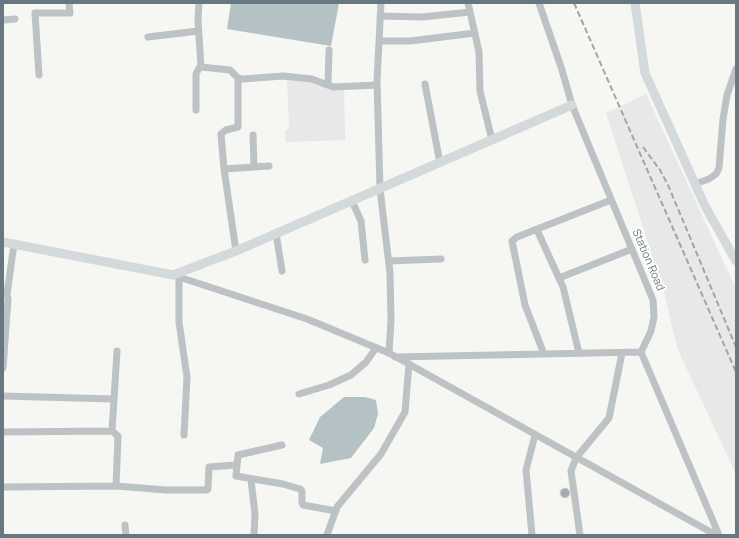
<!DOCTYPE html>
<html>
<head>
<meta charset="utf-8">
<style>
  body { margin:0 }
  #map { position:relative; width:739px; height:538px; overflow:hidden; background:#f6f6f3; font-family:Manrope,sans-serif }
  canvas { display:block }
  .frame { position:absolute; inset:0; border:4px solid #677883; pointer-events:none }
</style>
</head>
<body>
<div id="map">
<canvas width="739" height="538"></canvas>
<div class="frame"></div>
</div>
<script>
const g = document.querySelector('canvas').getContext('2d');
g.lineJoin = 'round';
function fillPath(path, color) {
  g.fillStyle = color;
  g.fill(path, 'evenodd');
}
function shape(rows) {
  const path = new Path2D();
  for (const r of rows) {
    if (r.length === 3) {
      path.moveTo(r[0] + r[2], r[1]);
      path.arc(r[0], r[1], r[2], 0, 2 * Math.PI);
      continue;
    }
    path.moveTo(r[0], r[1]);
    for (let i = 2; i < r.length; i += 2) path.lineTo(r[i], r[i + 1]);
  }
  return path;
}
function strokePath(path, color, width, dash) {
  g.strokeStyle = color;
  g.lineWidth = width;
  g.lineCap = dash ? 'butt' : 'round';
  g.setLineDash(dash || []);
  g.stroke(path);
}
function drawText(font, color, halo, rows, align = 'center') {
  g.font = font + ' Manrope,sans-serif';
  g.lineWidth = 4;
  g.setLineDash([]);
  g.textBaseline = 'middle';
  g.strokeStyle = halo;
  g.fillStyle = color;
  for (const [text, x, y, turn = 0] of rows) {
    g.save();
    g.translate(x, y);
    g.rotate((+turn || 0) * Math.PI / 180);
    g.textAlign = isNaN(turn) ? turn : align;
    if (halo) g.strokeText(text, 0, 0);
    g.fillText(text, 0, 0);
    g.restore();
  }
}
const built = shape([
  [287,76,344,88,345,140,286,142,285,130,289,129],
  [646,94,736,289,736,474,677,348,665,295,606,113]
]);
const water = shape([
  [231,3,339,3,331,46,227,29],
  [344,397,365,397,376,400,378,414,374,428,351,458,320,464,323,448,309,440,320,417]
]);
const building = shape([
  [565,493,5]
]);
const street = shape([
  [199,3,198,20,201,67],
  [381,3,377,81,380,189,390,273,391,320,389,353],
  [468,3,479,52,480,91,492,140],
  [539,3,562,70,572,105,653,300,654,317,651,331,641,352,719,535],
  [380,16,422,17,470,12],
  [3,20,15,19],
  [148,37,198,31],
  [379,41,410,41,475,33],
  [39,75,35,13,70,13,69,3],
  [238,78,238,127,226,130,221,134,224,169,269,166],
  [425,84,440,163],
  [328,85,329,50],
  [196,110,196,74,199,68,201,67,230,70,238,78,243,79,283,76,312,79,333,87,377,85],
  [253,135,254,167],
  [224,169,236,251],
  [695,184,709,179,716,174,719,168,723,119,727,95,736,69],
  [352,201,361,221,365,260],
  [537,230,563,287,579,353],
  [276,233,282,271],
  [389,261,441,259],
  [173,275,307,319,389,353,716,535],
  [179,277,179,322,187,377,184,435],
  [559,278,632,249],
  [3,291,7,294,8,299,3,368],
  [7,294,14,244],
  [544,354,525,305,512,241,517,237,611,200],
  [395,357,641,352],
  [299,394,329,385,351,375,366,362,376,348],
  [3,396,113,399],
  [3,432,112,431],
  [282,445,238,455,236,476,283,484,300,489,302,491,302,503,303,505,336,511],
  [251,480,255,514,254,535],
  [116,486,118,436,112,431,117,351],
  [3,487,116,486,166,490,206,490,208,489,209,467,236,465],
  [125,525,126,535],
  [327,535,337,507,381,454,405,412,409,364],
  [532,535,526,470,535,435],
  [580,535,571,471,576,458,609,418,622,353]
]);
const secondary = shape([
  [635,3,645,73,705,206,736,261],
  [3,242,173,275,236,251,572,105]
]);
const rail = shape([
  [574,3,736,372],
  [643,147,660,170,668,185,736,347]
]);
const streetNames = [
  ["Station Road",648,260,67]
];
fillPath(built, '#e7e8e7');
fillPath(water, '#b5c2c5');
fillPath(building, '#a5adb3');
strokePath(building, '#d8d8d6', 1);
strokePath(street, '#bdc2c5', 7);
strokePath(secondary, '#d4d9dc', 9);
strokePath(rail, '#9fa6ab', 2, [6, 3]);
drawText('11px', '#677883', '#fff', streetNames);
</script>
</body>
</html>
